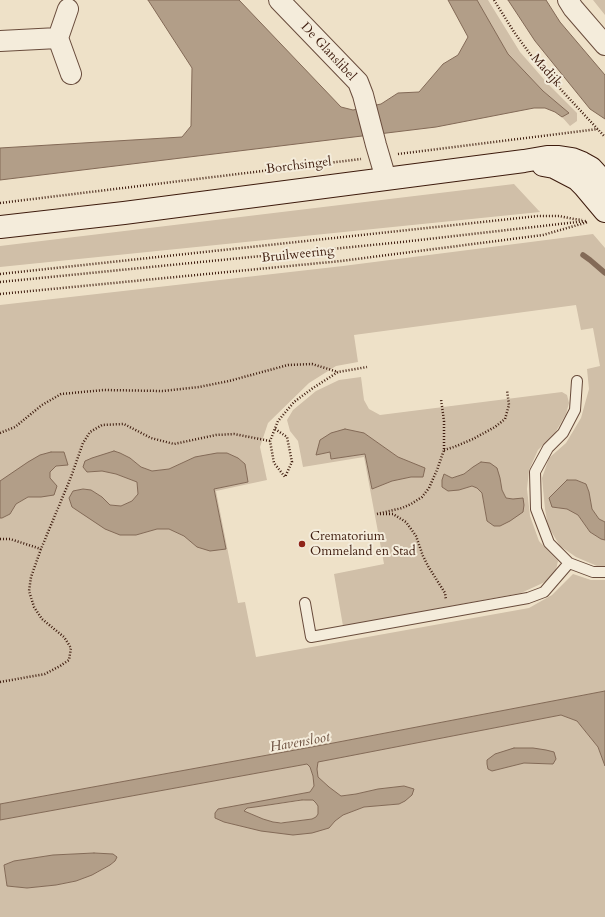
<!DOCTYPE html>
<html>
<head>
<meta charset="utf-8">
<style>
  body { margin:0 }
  canvas { display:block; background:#eee1c8 }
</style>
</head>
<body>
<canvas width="605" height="917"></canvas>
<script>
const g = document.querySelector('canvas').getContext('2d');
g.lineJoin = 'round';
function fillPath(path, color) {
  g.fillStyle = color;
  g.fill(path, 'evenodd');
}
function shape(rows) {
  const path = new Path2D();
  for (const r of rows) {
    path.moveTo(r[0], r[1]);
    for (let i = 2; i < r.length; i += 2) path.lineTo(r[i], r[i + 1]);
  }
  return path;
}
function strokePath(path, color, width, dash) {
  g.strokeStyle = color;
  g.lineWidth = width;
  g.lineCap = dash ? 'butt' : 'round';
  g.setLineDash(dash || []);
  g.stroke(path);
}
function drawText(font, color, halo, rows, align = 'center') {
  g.font = font + ' Cardo,serif';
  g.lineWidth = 4;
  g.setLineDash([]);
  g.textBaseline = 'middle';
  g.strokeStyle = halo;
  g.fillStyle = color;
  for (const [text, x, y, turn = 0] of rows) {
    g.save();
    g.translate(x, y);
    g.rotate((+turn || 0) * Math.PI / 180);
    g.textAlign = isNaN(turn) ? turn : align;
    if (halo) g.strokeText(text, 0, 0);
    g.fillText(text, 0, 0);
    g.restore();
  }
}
const green = shape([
  [477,0,488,0,520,52,548,84,577,113,577,121,570,126,562,117,568,113,543,91,508,54],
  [593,0,605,0,605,15],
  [514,184,540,212,0,267,0,246],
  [593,234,605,248,605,522,599,519,592,509,589,492,586,484,576,480,553,507,568,509,578,515,590,532,601,539,605,540,605,566,597,566,576,557,560,546,548,526,545,509,542,478,549,458,566,443,581,418,589,389,587,369,600,366,593,328,581,330,576,305,354,335,358,362,336,366,309,383,268,423,260,447,267,480,216,491,238,603,245,602,256,657,529,608,552,595,573,574,591,580,605,580,605,691,328,744,0,804,0,518,2,518,10,514,16,504,28,497,41,497,50,478,50,472,56,466,68,465,64,452,0,481,0,305,343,266],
  [114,451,120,453,130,458,141,467,152,471,169,469,195,457,227,453,238,458,245,464,248,482,214,489,226,549,197,547,184,536,169,529,157,529,136,535,84,514,72,507,69,498,73,491,83,489,91,490,102,497,110,505,121,506,132,501,138,494,137,482,116,474,102,471,87,472],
  [361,377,364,400,369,409,380,415,562,392,567,395,569,403,566,414,555,433,538,450,529,470,527,489,530,516,539,541,558,561,556,570,545,582,521,593,343,626,334,574,384,564,364,457,303,467,298,441,290,431,287,420,293,410,316,391,339,380],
  [364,433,398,457,424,468,423,477,411,477,392,481,372,489,365,454,331,459,330,452,316,455],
  [473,467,500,478,502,490,506,498,513,499,487,521,482,493,477,487,472,486,459,490,444,474,452,478,464,474],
  [561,715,577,721,598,747,605,766,605,917,0,917,0,820,307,764,310,767,313,776,314,786,310,792,219,809,224,822,237,825,328,828,335,821,343,815,364,807,399,804,414,789,404,786,378,789,356,794,341,796,329,787,318,777,317,769,317,762],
  [495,754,553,764,524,763,492,771],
  [94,853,113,854,115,861,110,865,98,872,76,881,56,885,27,888,7,886,4,865,14,861,53,855],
  [306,800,313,800,318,805,318,814,316,817,312,819,287,822,273,822,263,819,244,811,247,808,255,807]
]);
const water = shape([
  [148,0,239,0,341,107,353,110,381,104,398,93,419,92,443,64,458,55,468,37,448,0,477,0,508,54,543,91,569,113,562,117,555,112,545,108,534,108,436,127,0,180,0,148,182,137,191,126,192,68,148,0],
  [508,0,546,0,560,22,605,75,605,119,590,109,535,41,508,0],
  [345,429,364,433,398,457,425,468,423,477,411,477,392,481,372,489,365,454,331,459,330,452,316,455,320,440,331,433,345,429],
  [114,451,120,453,130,458,141,467,152,471,169,469,195,457,217,453,227,453,238,458,245,464,248,482,214,489,226,549,210,551,197,547,184,536,169,529,157,529,136,535,120,535,105,529,72,507,69,498,73,491,83,489,91,490,102,497,110,505,121,506,132,501,138,494,137,482,116,474,102,471,87,472,83,467,85,461,92,458,114,451],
  [51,452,64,452,68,465,56,466,50,472,50,478,57,486,54,495,41,497,28,497,16,504,10,514,2,518,0,518,0,481,28,462,40,455,51,452],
  [481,462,490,463,497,468,500,478,502,490,506,498,513,499,523,498,524,505,523,512,510,521,500,526,494,526,487,521,482,493,477,488,472,486,459,490,448,491,442,487,442,480,444,474,452,478,464,474,473,467,481,462],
  [567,480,576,480,586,484,589,492,592,509,599,519,605,522,605,540,601,539,590,532,578,515,567,509,552,507,549,498,567,480],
  [605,691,605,766,598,747,577,721,561,715,318,762,317,769,318,777,329,787,341,796,356,794,378,789,404,786,414,789,412,795,405,801,399,804,364,807,343,815,335,821,329,828,312,833,293,835,261,831,224,822,215,818,215,813,218,809,310,792,314,786,313,776,310,767,307,764,0,820,0,804,328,744,605,691],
  [302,800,313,800,316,803,318,806,318,814,316,817,312,819,281,823,273,822,263,819,244,811,247,808,255,807,302,800],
  [514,748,533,748,546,750,554,752,556,759,553,764,524,763,492,771,488,769,487,764,487,760,495,754,514,748],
  [94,853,113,854,117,857,115,861,110,865,92,875,76,881,56,885,27,888,7,886,4,865,14,861,53,855,94,853]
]);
const stream = shape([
  [583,255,590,260,605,273]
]);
const path = shape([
  [494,0,514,32,538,65,605,137],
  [398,154,598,129],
  [0,203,361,159],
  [0,274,538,216,559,216,574,219,582,220],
  [0,282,402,242,586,221],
  [0,294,341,261,543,235,588,222],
  [275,429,287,437,292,462,285,477,274,463,270,441,278,421,294,402,313,388,338,372,367,367],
  [0,433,15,427,42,405,61,394,104,390,163,391,199,387,229,381,288,365,312,364,338,372],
  [444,450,454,447,473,439,495,427,505,419,509,405,507,390],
  [377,514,402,508,411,504,422,497,429,488,437,470,444,450,444,421,441,399],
  [380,514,393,514,406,522,416,536,423,556,428,566,445,593,446,600],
  [0,539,10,539,41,549],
  [0,682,45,674,60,666,69,660,71,648,64,637,42,619,34,607,29,591,31,577,41,549,71,477,83,443,90,432,102,425,124,424,151,438,174,444,216,435,234,434,270,441]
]);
const lane = shape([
  [569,563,549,543,536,509,535,472,548,448,563,433,575,410,577,381],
  [305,603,311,637,528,598,544,592,569,563,593,572,605,572]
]);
const street = shape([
  [279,0,358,82,363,95,376,145,386,179],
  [568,0,573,8,605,45],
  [68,9,58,38,71,74],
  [0,41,58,38]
]);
const secondary = shape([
  [543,165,554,167,577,179,584,186,605,211],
  [0,227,124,213,524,161,547,157,559,157,572,159,582,163,591,168,605,183]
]);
const markers = [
  [302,544,4,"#8f2418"]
];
const streetNames = [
  ["De Glanslibel",328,52,47],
  ["Madijk",546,71,48],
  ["Borchsingel",299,166,-7],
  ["Bruilweering",298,255,-6]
];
const poiNames = [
  ["Crematorium",310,537],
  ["Ommeland en Stad",310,552]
];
const waterNames = [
  ["Havensloot",300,743,-10]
];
fillPath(green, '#d0bfa8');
fillPath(water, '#b29e88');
strokePath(water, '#836a57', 1);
strokePath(stream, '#836a57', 5.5);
strokePath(lane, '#694c3c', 12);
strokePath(street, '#694c3c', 22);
strokePath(secondary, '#3d1b0d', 24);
strokePath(path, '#3d1b0d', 2.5, [1, 2]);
strokePath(lane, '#f4ecdb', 10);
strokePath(street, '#f4ecdb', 20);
strokePath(secondary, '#f4ecdb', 22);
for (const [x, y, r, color] of markers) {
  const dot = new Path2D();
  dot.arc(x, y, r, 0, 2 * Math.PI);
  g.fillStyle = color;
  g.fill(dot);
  strokePath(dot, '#f4ecdb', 1.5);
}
drawText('13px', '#3d1b0d', '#f4ecdb', streetNames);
drawText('13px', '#3d1b0d', '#f4ecdb', poiNames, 'left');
drawText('italic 14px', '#664938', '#f4ecdb', waterNames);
</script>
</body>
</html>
